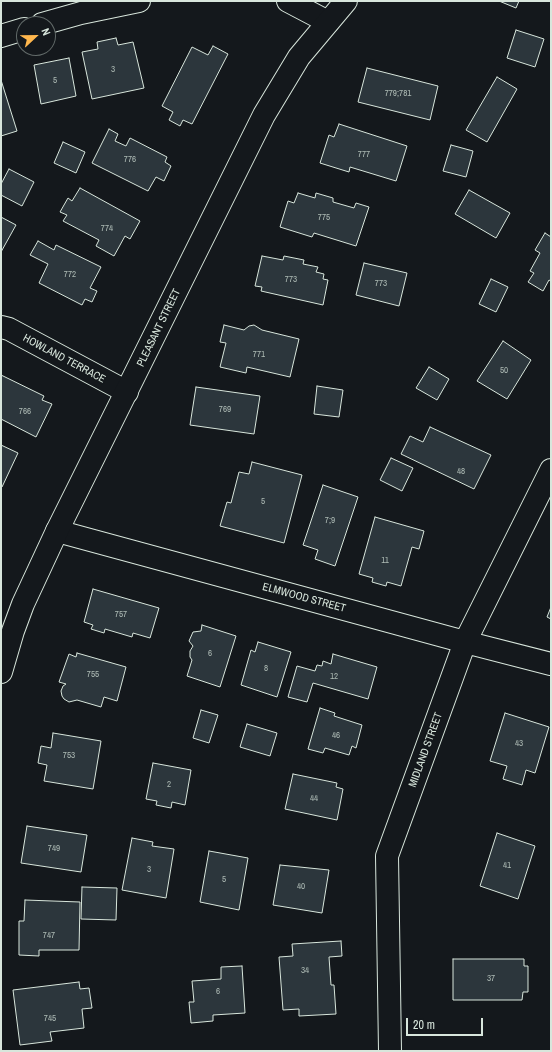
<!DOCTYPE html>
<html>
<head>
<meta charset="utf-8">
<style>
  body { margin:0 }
  #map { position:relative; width:552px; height:1052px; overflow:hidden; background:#14181c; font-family:"Archivo Narrow",sans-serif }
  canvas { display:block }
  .frame { position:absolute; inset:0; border:2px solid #d8e6dc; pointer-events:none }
  .north { position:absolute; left:16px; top:16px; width:40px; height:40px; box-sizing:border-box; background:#14181c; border:1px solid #626a69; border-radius:50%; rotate:68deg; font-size:11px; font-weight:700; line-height:16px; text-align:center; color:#d8e6dc }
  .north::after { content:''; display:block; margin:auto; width:14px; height:18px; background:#ffb74d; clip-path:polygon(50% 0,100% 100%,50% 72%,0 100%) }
  .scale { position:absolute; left:406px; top:1018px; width:77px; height:18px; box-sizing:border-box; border:2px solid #d8e6dc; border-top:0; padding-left:5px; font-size:12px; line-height:14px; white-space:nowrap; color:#d8e6dc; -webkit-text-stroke:3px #14181c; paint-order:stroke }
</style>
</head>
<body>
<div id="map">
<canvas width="552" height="1052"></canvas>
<div class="frame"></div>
<div class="north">N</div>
<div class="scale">20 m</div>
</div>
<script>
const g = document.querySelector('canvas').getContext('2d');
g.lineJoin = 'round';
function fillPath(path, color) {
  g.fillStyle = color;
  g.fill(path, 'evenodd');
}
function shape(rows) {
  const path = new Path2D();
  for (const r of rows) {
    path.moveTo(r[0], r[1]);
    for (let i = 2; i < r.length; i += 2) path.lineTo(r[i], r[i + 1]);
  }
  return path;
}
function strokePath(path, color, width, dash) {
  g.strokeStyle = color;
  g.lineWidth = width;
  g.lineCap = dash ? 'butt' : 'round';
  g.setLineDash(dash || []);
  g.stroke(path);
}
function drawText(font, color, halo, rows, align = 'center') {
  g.font = font + ' "Archivo Narrow",sans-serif';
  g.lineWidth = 3;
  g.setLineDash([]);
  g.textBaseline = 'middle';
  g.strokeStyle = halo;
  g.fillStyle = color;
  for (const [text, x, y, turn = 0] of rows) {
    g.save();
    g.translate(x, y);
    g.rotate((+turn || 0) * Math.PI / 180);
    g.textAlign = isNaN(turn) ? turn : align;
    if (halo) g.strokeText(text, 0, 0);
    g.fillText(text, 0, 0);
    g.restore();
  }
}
const building = shape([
  [499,1,519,1,516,8,499,1],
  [516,30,544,39,535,67,507,58,516,30],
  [116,38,118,45,133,42,144,88,92,99,82,52,98,49,97,42,116,38],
  [213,46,228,54,192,124,183,120,180,126,169,120,173,112,162,106,192,47,208,55,213,46],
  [69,58,76,96,41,104,34,65,69,58],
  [367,68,438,86,430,120,358,102,367,68],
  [497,77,517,89,487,142,466,130,497,77],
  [1,80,17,131,1,136,1,80],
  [339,124,407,146,396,181,350,167,349,172,320,163,329,135,334,137,339,124],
  [109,129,118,134,115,141,126,146,130,138,167,157,165,162,171,166,164,181,156,177,148,191,92,163,109,129],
  [63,142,85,152,76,173,54,163,63,142],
  [451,145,473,151,466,177,443,171,451,145],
  [9,169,34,182,22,206,1,195,1,184,9,169],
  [80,188,140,221,130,239,125,236,114,256,96,246,99,240,63,221,67,215,60,212,68,198,72,201,80,188],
  [469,190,510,213,496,238,455,214,469,190],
  [298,193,315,198,316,193,333,198,333,202,354,208,356,203,369,207,356,246,314,233,312,237,280,227,288,201,294,203,298,193],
  [1,217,16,225,1,252,1,217],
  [545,233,551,237,551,281,549,280,543,291,528,282,534,273,530,271,540,253,535,250,545,233],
  [38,241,54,250,56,245,101,267,90,288,97,291,92,302,85,299,82,305,39,283,48,264,30,255,38,241],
  [262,256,283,260,284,256,304,260,303,264,318,267,316,272,324,274,323,279,328,280,323,305,261,291,262,287,255,286,262,256],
  [364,263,407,273,399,306,356,295,364,263],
  [491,279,508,287,496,312,479,304,491,279],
  [224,325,244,330,249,326,254,325,262,330,299,339,290,377,247,367,246,373,220,367,226,343,220,342,224,325],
  [503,341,531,360,507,399,477,381,503,341],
  [429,367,449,379,437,400,416,388,429,367],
  [1,375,44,396,42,400,52,404,36,437,1,419,1,375],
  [317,386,343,390,339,417,314,414,317,386],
  [196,387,260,396,254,434,190,425,196,387],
  [430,427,491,455,474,489,401,454,410,436,423,442,430,427],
  [1,445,18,453,2,487,1,487,1,445],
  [391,458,413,468,402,491,380,480,391,458],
  [252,462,302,475,284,543,220,526,227,502,231,503,239,472,249,474,252,462],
  [323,485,358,497,335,566,315,559,318,550,303,545,323,485],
  [375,517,424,531,419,549,412,547,401,586,387,582,386,586,372,582,373,578,359,574,375,517],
  [93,589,159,608,150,638,133,633,132,637,105,629,104,633,91,629,93,625,84,622,93,589],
  [551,607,551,619,547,617,551,607],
  [202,625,236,636,220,687,187,676,192,660,190,657,190,651,193,646,189,641,193,632,201,631,202,625],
  [258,642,291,652,277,697,241,685,251,650,255,652,258,642],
  [77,653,126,667,117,701,104,697,101,707,77,700,69,702,64,699,62,696,61,691,63,686,66,684,59,682,69,654,76,657,77,653],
  [333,654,377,667,368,699,313,683,307,702,288,697,297,666,315,671,317,665,322,666,323,661,331,664,333,654],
  [320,708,335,713,334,716,362,725,356,748,352,746,349,755,325,748,323,753,308,749,320,708],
  [201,710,218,715,209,743,193,738,201,710],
  [505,713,549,727,535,773,526,770,522,785,503,779,507,766,490,761,505,713],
  [247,724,277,733,270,756,240,747,247,724],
  [53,733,101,741,93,789,44,781,47,765,38,763,41,746,51,748,53,733],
  [153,763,191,770,185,805,172,802,171,808,156,805,157,801,146,799,153,763],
  [293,774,337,783,336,787,343,789,337,820,285,809,293,774],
  [27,826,87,835,81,872,21,863,27,826],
  [497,833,535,846,518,899,480,886,497,833],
  [132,838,153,842,152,846,174,849,166,898,122,890,132,838],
  [209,851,248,858,239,910,200,902,209,851],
  [280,865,329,870,322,913,273,905,280,865],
  [82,887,117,888,116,920,81,919,82,887],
  [25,900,80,902,79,950,39,950,39,956,19,955,19,921,24,921,25,900],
  [341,941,342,956,329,957,331,985,334,985,336,1014,299,1016,299,1009,283,1010,279,957,293,956,292,944,341,941],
  [453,959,524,959,524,966,528,966,528,992,523,992,522,1000,453,1000,453,959],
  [242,966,245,1013,213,1015,213,1021,191,1023,189,1002,194,1002,192,981,221,979,221,967,242,966],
  [79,982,80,989,89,988,92,1008,82,1009,84,1028,50,1032,52,1041,20,1045,13,990,79,982]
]);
const minor = shape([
  [288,1,328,22],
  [42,24,81,13,139,1],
  [1,36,24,29],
  [1,327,9,329,127,392],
  [57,531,465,642,551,664],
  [390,1051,387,856,465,642,551,470]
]);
const secondary = shape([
  [1,672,13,631,23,604,57,531,264,115,299,57,346,1]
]);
const numberNames = [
  ["3",113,70],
  ["5",55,81],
  ["779;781",398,94],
  ["777",364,155],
  ["776",130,160],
  ["775",324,218],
  ["774",107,229],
  ["772",70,275],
  ["773",291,280],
  ["773",381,284],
  ["771",259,355],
  ["50",504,371],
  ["769",225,410],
  ["766",25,412],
  ["48",461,472],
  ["5",263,502],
  ["7;9",330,521],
  ["11",385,561],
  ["757",121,615],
  ["6",210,654],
  ["8",266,669],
  ["755",93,675],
  ["12",334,677],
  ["46",336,736],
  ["43",519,744],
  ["753",69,756],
  ["2",169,785],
  ["44",314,799],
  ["749",54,849],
  ["41",507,866],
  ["3",149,870],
  ["5",224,880],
  ["40",301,887],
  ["747",49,936],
  ["34",305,971],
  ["37",491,979],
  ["6",218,992],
  ["745",50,1019]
];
const streetNames = [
  ["PLEASANT STREET",159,328,-64],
  ["HOWLAND TERRACE",64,359,28],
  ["ELMWOOD STREET",304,598,15],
  ["MIDLAND STREET",426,750,-70]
];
fillPath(building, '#2c363c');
strokePath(building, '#d8e6dc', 1);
strokePath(minor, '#d8e6dc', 24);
strokePath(secondary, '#d8e6dc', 24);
strokePath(minor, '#14181c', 22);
strokePath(secondary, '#14181c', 22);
drawText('9px', '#adbab4', null, numberNames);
drawText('11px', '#d8e6dc', '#14181c', streetNames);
</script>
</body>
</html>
